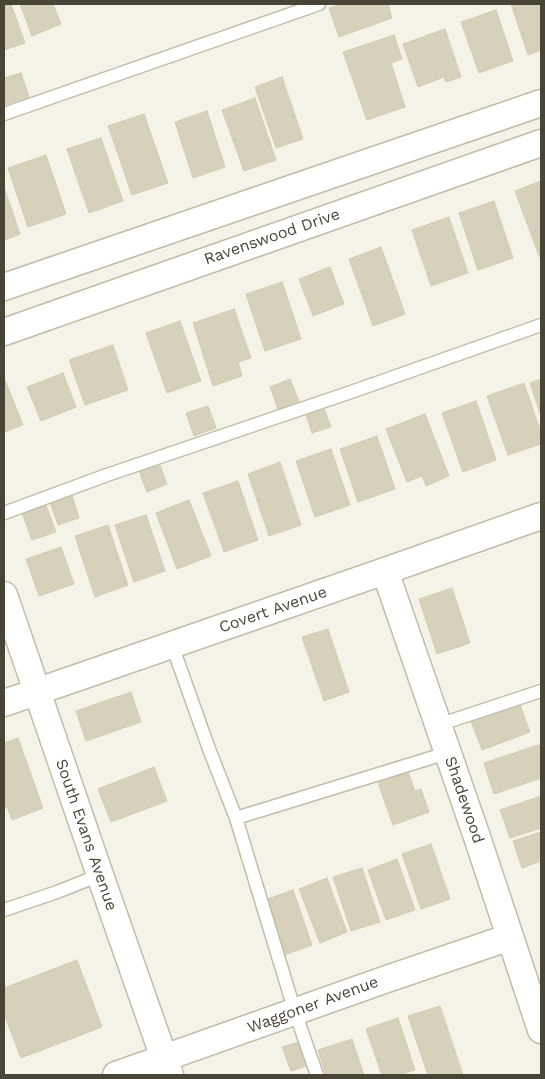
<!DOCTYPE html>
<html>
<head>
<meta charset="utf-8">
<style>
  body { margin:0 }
  #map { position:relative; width:545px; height:1079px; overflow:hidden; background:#f5f3e8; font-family:"Work Sans",sans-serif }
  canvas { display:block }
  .frame { position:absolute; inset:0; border:5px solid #494536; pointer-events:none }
</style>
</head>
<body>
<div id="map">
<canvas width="545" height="1079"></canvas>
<div class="frame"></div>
</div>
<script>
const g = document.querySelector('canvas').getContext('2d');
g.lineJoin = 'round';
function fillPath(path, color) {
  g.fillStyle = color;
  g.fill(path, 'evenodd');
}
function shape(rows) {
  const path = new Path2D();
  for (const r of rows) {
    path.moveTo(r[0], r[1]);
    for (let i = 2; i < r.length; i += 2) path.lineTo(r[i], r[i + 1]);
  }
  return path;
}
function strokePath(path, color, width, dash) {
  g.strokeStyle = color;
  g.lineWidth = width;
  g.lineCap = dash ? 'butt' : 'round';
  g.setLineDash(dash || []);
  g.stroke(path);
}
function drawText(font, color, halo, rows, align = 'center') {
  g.font = font + ' "Work Sans",sans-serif';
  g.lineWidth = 4;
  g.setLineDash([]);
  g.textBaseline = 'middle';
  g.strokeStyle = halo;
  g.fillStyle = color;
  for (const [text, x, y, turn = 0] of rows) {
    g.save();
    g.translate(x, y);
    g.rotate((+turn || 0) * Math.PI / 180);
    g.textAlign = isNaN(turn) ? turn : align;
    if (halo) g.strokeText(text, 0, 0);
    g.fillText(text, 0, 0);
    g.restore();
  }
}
const building = shape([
  [4,4,11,4,25,43,4,50,4,4],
  [20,4,53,4,61,24,32,36,20,4],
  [342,4,388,4,392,18,339,37,329,8,342,4],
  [511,4,541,4,541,50,528,55,511,4],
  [496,10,513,61,479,73,461,22,496,10],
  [445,29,461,77,446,82,444,77,418,87,403,44,445,29],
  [394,35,402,59,391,63,405,107,367,120,343,52,394,35],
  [21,73,29,97,4,105,4,78,21,73],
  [282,77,303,139,276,148,255,87,282,77],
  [255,98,276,160,244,171,222,110,255,98],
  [207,111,225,167,193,178,175,122,207,111],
  [144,114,168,183,132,195,108,126,144,114],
  [101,138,123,201,89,213,67,149,101,138],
  [46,155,66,214,28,227,8,168,46,155],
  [541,181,541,261,515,191,541,181],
  [4,187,20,234,4,240,4,187],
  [494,201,513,258,478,270,459,213,494,201],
  [449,217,468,273,431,286,412,230,449,217],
  [381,247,405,314,373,326,349,259,381,247],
  [330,267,344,304,313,316,299,279,330,267],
  [282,282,301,339,265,351,246,294,282,282],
  [234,309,251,358,238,362,242,376,213,386,193,323,234,309],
  [180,321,201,381,167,393,146,333,180,321],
  [113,345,128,390,85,405,69,360,113,345],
  [63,373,76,407,41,421,27,387,63,373],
  [4,378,23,425,4,432,4,378],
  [290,379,299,401,278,409,270,387,290,379],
  [541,379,541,416,530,383,541,379],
  [524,383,541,433,541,444,508,455,487,396,524,383],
  [476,401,496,460,463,472,442,413,476,401],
  [208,406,216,428,194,436,186,413,208,406],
  [324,408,331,427,312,433,306,415,324,408],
  [425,414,449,476,426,486,422,476,407,482,386,429,425,414],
  [377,436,395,489,358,502,340,449,377,436],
  [331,449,350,505,315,517,296,461,331,449],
  [280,462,301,525,269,536,248,474,280,462],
  [159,463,167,484,147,492,139,471,159,463],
  [238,481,258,540,224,552,203,493,238,481],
  [72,495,79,518,58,525,50,502,72,495],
  [189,500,211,556,177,569,156,513,189,500],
  [46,505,56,532,32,540,22,513,46,505],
  [146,515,165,571,134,582,115,525,146,515],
  [108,525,128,585,95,597,75,536,108,525],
  [61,547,74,584,39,596,26,559,61,547],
  [452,588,470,643,437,654,419,599,452,588],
  [328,629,349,692,324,701,302,637,328,629],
  [131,692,141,722,86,741,76,711,131,692],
  [519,702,530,732,482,750,471,721,519,702],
  [18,738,43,808,12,820,7,807,4,808,4,743,18,738],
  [541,744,541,778,494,794,484,763,541,744],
  [154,767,167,801,111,822,98,789,154,767],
  [408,772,415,791,421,789,429,812,393,825,378,783,408,772],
  [541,796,541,828,510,838,500,810,541,796],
  [541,832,541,861,522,868,513,841,541,832],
  [431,844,450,899,421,909,402,854,431,844],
  [397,859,415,910,386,920,368,870,397,859],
  [362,868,380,922,351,931,333,877,362,868],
  [327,878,347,932,320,943,299,889,327,878],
  [293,890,312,945,284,955,265,900,293,890],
  [77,960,102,1027,21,1058,4,1014,4,988,77,960],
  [440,1006,463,1075,428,1075,408,1016,440,1006],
  [398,1018,415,1070,399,1075,382,1075,366,1029,398,1018],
  [352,1039,364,1075,326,1075,318,1050,352,1039],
  [299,1042,307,1066,291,1071,282,1047,299,1042]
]);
const lane = shape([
  [4,114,319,4],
  [4,513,107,475,354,391,541,325],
  [172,645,209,749,236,818,295,1012,317,1075],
  [438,725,541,691],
  [236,818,447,753],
  [4,910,57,892,100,875]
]);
const street = shape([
  [4,287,541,103],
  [4,332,541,143],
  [385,571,477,837,541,1030],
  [4,595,100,875,170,1075],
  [4,703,385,571,541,516],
  [116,1075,384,980,510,937]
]);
const streetNames = [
  ["Ravenswood Drive",272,237,-19],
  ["Covert Avenue",273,610,-19],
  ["Shadewood",464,800,71],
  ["South Evans Avenue",86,835,71],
  ["Waggoner Avenue",313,1005,-20]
];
fillPath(building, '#d7d1bc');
strokePath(building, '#d2cbaf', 1);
strokePath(lane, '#c1bda9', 15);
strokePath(street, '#c1bda9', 29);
strokePath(lane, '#fff', 12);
strokePath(street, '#fff', 26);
drawText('16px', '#494536', '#fff', streetNames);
</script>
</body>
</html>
